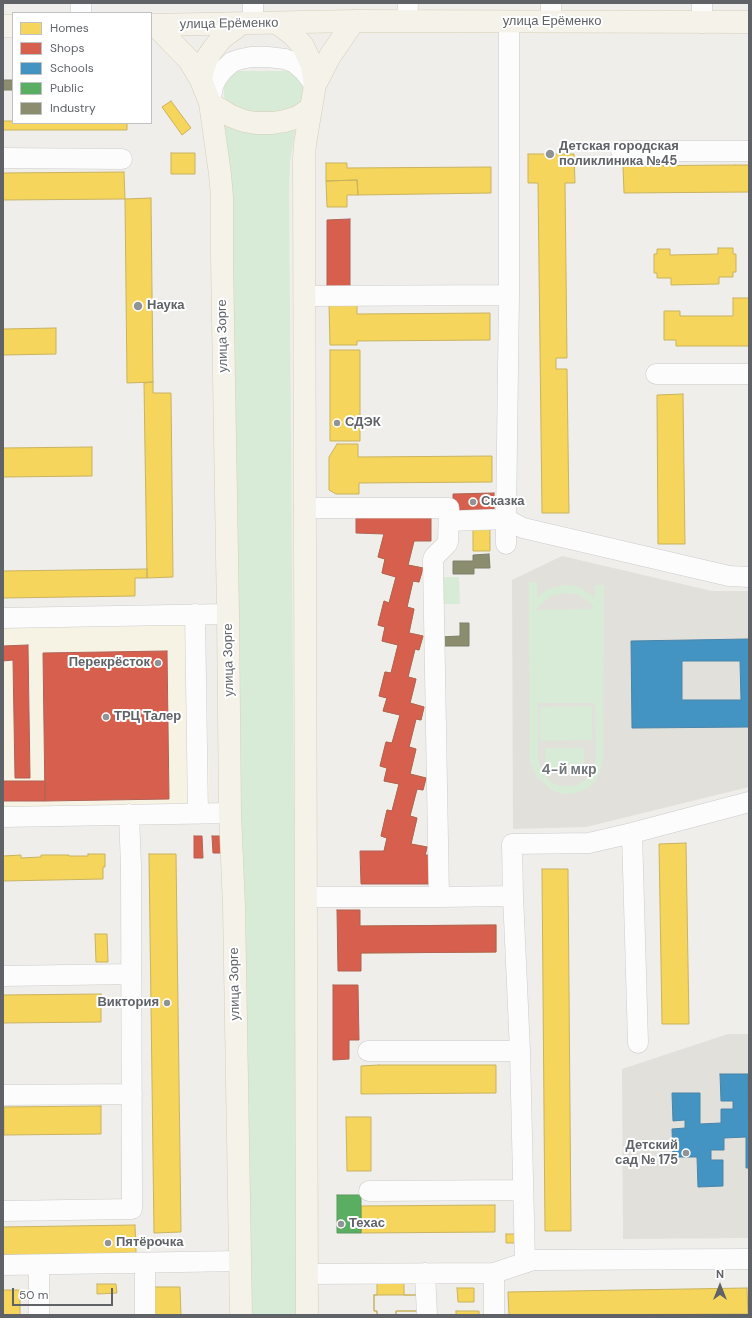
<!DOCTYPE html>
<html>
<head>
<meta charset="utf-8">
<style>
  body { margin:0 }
  #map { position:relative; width:752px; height:1318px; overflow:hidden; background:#efeeea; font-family:"DM Sans",sans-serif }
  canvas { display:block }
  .frame { position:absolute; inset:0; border:4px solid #5f6368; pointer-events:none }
  .legend { position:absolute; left:12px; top:12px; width:140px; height:112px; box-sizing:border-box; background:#fff; border:1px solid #bfc1c3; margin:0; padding:5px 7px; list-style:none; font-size:12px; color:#5f6368 }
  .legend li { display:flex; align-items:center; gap:8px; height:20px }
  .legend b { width:20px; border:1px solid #bfc1c3 }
  .north { position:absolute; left:700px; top:1266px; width:40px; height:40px; -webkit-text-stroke:3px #fff; paint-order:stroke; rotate:0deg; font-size:11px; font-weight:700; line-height:16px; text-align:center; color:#5f6368 }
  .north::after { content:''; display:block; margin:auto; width:14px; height:18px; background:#5f6368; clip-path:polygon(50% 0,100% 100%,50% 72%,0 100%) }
  .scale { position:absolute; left:12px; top:1288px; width:101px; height:18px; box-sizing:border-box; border:2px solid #5f6368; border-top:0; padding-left:5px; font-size:12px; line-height:14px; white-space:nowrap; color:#5f6368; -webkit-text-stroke:3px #fff; paint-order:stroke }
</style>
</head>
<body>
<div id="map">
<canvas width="752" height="1318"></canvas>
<div class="frame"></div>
<ul class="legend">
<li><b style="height:11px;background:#f6d55c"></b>Homes</li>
<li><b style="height:11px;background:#d6604d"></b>Shops</li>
<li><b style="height:11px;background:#4393c3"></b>Schools</li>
<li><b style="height:11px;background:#5aae61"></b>Public</li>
<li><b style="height:11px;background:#8c8c6e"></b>Industry</li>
</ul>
<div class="north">N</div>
<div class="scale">50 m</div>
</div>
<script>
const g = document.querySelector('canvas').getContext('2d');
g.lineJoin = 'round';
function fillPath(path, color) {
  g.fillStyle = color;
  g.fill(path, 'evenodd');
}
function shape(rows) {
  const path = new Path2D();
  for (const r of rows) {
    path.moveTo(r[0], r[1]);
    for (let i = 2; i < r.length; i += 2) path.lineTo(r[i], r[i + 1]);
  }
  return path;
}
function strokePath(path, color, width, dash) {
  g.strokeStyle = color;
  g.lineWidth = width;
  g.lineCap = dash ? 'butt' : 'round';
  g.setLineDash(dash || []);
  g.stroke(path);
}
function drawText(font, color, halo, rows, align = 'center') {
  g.font = font + ' "DM Sans",sans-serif';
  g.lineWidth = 4;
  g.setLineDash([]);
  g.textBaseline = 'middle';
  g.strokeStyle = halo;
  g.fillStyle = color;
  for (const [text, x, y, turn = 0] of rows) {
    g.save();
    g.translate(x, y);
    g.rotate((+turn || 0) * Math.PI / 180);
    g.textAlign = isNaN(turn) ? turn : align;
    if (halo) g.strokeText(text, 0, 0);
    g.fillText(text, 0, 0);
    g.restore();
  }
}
const commercial = shape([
  [205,618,210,819,3,821,3,622]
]);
const education = shape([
  [562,556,712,591,749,591,749,787,586,827,513,829,512,580],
  [728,1034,749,1034,749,1238,623,1239,622,1069]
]);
const green = shape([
  [230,71,300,71,305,81,305,97,297,110,259,118,227,102,224,96,224,89,225,81],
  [224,125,294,129,295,132,290,161,289,193,298,1315,248,1315],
  [440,577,459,577,460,604,440,604],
  [529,582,537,582,537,597,548,589,565,585,575,586,584,590,595,598,595,585,604,585,603,760,600,772,595,781,588,788,579,792,568,794,559,793,550,789,537,777,533,770,530,761],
  [565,593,574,594,581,596,592,605,595,609,537,610,540,605,551,596],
  [538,703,595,703,596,759,593,769,589,777,584,781,577,785,568,786,560,786,553,783,542,773,538,759],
  [592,706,592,740,540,741,540,707],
  [545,748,584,748,584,768,546,768]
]);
const homes = shape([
  [171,101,191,128,182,135,162,107,171,101],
  [3,121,13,121,13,123,127,123,127,130,3,130,3,121],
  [171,153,195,153,195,174,171,174,171,153],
  [528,154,574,154,575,183,565,183,567,358,556,358,556,369,567,369,569,513,542,513,538,183,528,183,528,154],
  [326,163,347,163,347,168,491,167,491,193,358,195,357,180,326,181,326,163],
  [735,165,749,165,749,192,624,193,623,166,735,165],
  [124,172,125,199,3,200,3,173,124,172],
  [357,180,358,195,347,195,347,207,327,207,326,181,357,180],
  [151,198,153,382,127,383,125,199,151,198],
  [718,248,733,248,733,254,736,254,736,272,733,272,733,277,719,277,719,284,671,285,671,278,657,278,657,273,654,273,654,254,657,254,657,249,670,249,670,255,718,254,718,248],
  [733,298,749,298,749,346,676,346,676,340,664,340,664,311,680,311,680,316,733,316,733,298],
  [329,304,357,304,357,314,490,313,490,340,357,341,357,345,330,345,329,304],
  [56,328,56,354,3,355,3,329,56,328],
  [330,350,360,350,360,441,330,441,330,350],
  [153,382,153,393,171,393,173,577,147,578,144,383,153,382],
  [683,394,685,544,658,544,657,395,683,394],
  [337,444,358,444,358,457,492,456,492,482,359,483,359,494,336,494,329,490,329,457,337,444],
  [92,447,92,476,3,477,3,448,92,447],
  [393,521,410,525,407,539,414,541,408,565,423,568,419,582,413,581,407,607,414,609,409,633,423,636,419,650,415,649,408,677,416,679,410,703,424,707,421,720,416,719,409,747,416,749,410,774,426,778,423,790,417,789,410,816,417,818,411,844,427,847,424,861,416,859,413,871,395,867,398,854,384,851,387,838,381,836,387,810,392,811,399,784,384,781,387,768,380,766,386,742,392,743,400,715,383,711,387,698,379,696,385,672,391,673,398,645,382,641,385,627,378,625,384,601,389,603,396,577,382,573,385,559,378,557,384,534,389,535,393,521],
  [473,526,490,526,490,551,473,551,473,526],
  [147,569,147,578,135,578,135,596,3,598,3,571,147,569],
  [686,843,689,1024,662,1024,659,844,686,843],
  [88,854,105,854,105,867,103,867,103,879,3,881,3,856,21,855,21,858,41,857,41,855,69,855,69,856,88,856,88,854],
  [149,854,176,854,181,1232,154,1233,149,854],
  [542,869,568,869,571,1231,545,1231,542,869],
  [496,925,496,952,361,953,360,926,496,925],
  [95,934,107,934,108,962,96,962,95,934],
  [101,994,101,1022,3,1023,3,995,101,994],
  [379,1065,496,1065,496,1093,361,1094,361,1066,379,1065],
  [101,1106,101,1134,4,1135,4,1107,101,1106],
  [346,1117,371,1117,371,1171,347,1171,346,1117],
  [495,1205,495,1232,361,1233,361,1206,495,1205],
  [135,1225,136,1253,3,1255,3,1227,135,1225],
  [506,1234,516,1234,517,1243,506,1243,506,1234],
  [377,1277,404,1277,404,1295,423,1295,423,1311,396,1311,396,1315,377,1315,377,1311,374,1311,374,1295,377,1295,377,1277],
  [97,1284,116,1284,117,1293,97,1294,97,1284],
  [153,1287,180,1287,181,1315,153,1315,153,1287],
  [457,1288,474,1288,474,1302,458,1302,457,1288],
  [747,1288,748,1314,509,1315,508,1292,747,1288],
  [3,1290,20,1290,20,1315,3,1315,3,1290],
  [374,1295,423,1295,423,1311,396,1311,396,1315,377,1315,377,1311,374,1311,374,1295],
  [456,1311,479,1311,479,1315,456,1315,456,1311]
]);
const shops = shape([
  [350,219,350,287,327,288,327,220,350,219],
  [494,493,494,511,453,511,453,494,494,493],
  [356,513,431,513,431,541,414,541,408,565,423,568,419,582,413,581,407,607,414,609,409,633,423,636,419,650,415,649,408,677,416,679,410,703,424,707,421,720,416,719,409,747,416,749,410,774,426,778,423,790,417,789,410,816,417,818,411,844,427,847,425,855,431,855,430,884,361,884,360,851,384,851,387,838,381,836,387,810,392,811,399,784,384,781,387,768,380,766,386,742,392,743,400,715,383,711,387,698,379,696,385,672,391,673,398,645,382,641,385,627,378,625,384,601,389,603,396,577,382,573,385,559,378,557,384,534,356,533,356,513],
  [28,645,30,778,15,778,13,660,3,661,3,646,28,645],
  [167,651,169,799,45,801,43,653,167,651],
  [3,781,45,781,45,801,3,801,3,781],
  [194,836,202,836,203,858,194,858,194,836],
  [212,836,221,836,221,853,213,853,212,836],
  [337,910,360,910,360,926,496,925,496,952,361,953,361,971,338,971,337,910],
  [333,985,358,985,359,1040,349,1040,349,1059,333,1060,333,985]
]);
const schools = shape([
  [749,639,749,727,632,728,631,641,749,639],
  [682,661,740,661,741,700,682,700,682,661],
  [720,1074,748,1074,749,1168,746,1168,746,1137,724,1138,724,1150,711,1150,711,1160,723,1160,723,1186,698,1187,697,1157,673,1157,672,1129,685,1128,685,1120,673,1121,672,1093,700,1093,700,1124,721,1123,721,1109,733,1109,733,1101,721,1101,720,1074]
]);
const public = shape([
  [337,1195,361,1195,361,1233,337,1233,337,1195]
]);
const industry = shape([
  [3,80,13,80,13,90,3,90,3,80],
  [489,554,490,568,474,568,474,574,453,574,453,561,473,561,473,555,489,554],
  [460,623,469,623,469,646,440,646,440,637,460,636,460,623]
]);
const minor = shape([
  [81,3,81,13],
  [253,3,253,23],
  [407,21,408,3],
  [551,22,551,3],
  [702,23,702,3],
  [210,103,213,86,217,78,223,70,232,62,241,59,251,57,268,57,285,59,295,63,304,71,315,85],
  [621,151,749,151],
  [3,158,122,159],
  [304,296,509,295],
  [656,374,749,374],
  [304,508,449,508,448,541,447,544,434,557,433,560,439,897,306,897],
  [449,521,506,519,509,295,509,21],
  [506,544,506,519,523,528,729,576,749,577],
  [195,614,198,814],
  [3,618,228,614],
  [3,817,230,813],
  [632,833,638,1043],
  [513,896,512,844,589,843,632,833,749,802],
  [439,897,513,896,520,1051,525,1263],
  [3,976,131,974],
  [368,1051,520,1051],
  [3,1095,132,1094],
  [369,1191,523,1190],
  [3,1211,132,1209,131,866,129,814],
  [145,1263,145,1315],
  [3,1265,239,1261],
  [39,1265,39,1315],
  [425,1273,427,1315],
  [306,1274,494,1273,533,1260,749,1259],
  [494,1315,494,1273]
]);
const major = shape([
  [277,23,293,35,303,46,312,65,315,85],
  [151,25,354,21,749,22],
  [155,25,189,60,201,80,210,103,220,174,222,197,222,259,228,614,230,813,234,906,241,1315],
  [3,26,13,26],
  [201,80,203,69,207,58,213,49,222,38,241,24],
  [210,103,231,116,244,121,256,123,273,123,285,121,298,117,311,108],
  [307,1315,304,158,305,144,315,85,330,56,354,21]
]);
const markers = [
  [550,154,5,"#919496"],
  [138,306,5,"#919496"],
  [337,423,4,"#919496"],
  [473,502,4,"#919496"],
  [158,663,4,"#919496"],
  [106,717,4,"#919496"],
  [167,1003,4,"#919496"],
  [686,1153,4,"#919496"],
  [341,1224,4,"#919496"],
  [108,1243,4,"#919496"]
];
const streetNames = [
  ["улица Ерёменко",552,22],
  ["улица Ерёменко",229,24,-1],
  ["улица Зорге",223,336,-91],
  ["улица Зорге",229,660,-91],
  ["улица Зорге",235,984,-91]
];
const poiNames = [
  ["Детская городская",559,147],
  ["поликлиника №45",559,162],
  ["Наука",147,306],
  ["СДЭК",345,423],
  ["Сказка",481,502],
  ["Перекрёсток",150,663,"right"],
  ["ТРЦ Талер",114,717],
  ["Виктория",159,1003,"right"],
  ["Детский",678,1146,"right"],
  ["сад № 175",678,1161,"right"],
  ["Техас",349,1224],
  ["Пятёрочка",116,1243]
];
const neighbourhoodNames = [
  ["4-й мкр",569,770]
];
fillPath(commercial, '#f7f3e4');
fillPath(education, '#e2e0da');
fillPath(green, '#d8ebd6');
fillPath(homes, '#f6d55c');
strokePath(homes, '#c9b360', 1);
fillPath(shops, '#d6604d');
strokePath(shops, '#b26155', 1);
fillPath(schools, '#4393c3');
strokePath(schools, '#4b85a8', 1);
fillPath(public, '#5aae61');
strokePath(public, '#5c9863', 1);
fillPath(industry, '#8c8c6e');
strokePath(industry, '#7e806c', 1);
strokePath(minor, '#cbcccc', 21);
strokePath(major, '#d7ceb8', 23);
strokePath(minor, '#fdfcfc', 20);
strokePath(major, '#f4f2e9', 22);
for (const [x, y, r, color] of markers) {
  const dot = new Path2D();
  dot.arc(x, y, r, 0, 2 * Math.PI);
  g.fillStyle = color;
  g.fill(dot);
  strokePath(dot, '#fff', 1.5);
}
drawText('13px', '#5f6368', '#fff', streetNames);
drawText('bold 13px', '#5f6368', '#fff', poiNames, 'left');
drawText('bold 14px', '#70757a', '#fff', neighbourhoodNames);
</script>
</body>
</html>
